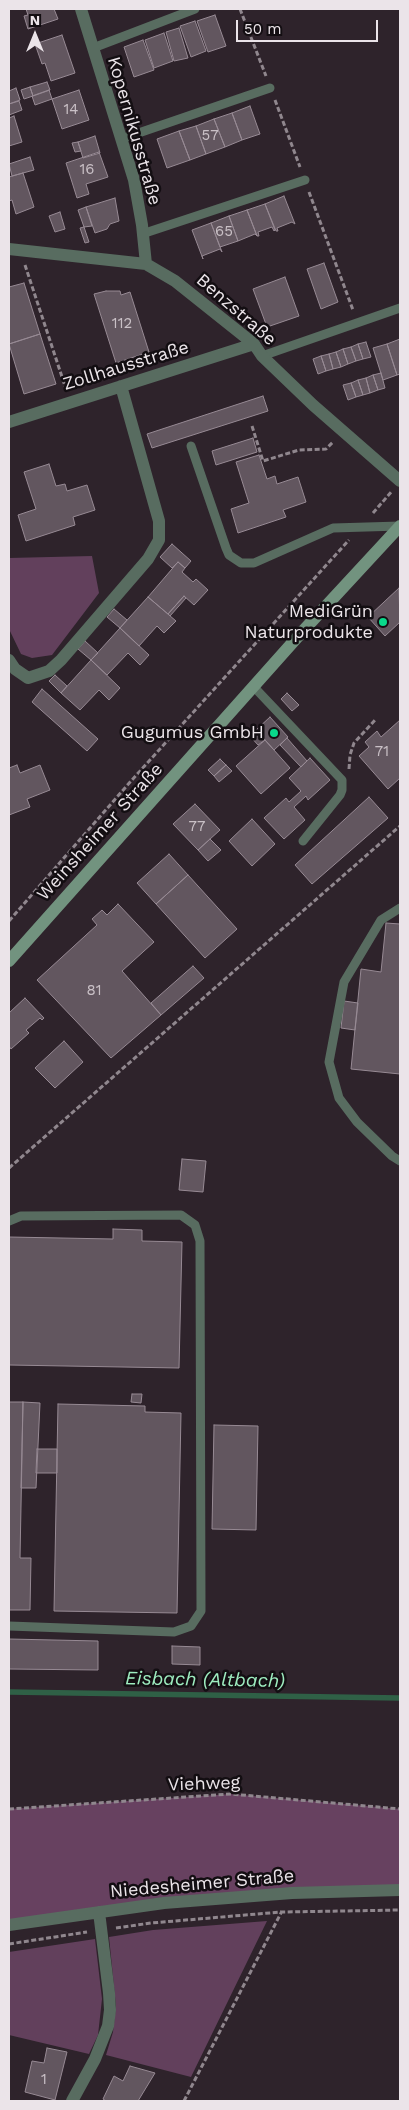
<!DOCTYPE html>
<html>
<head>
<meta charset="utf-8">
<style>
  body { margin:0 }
  #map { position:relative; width:409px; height:2110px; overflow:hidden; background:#2e232b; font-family:"Work Sans",sans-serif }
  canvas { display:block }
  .frame { position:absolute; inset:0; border:10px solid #ebe4e9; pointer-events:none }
  .north { position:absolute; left:10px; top:10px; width:50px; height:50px; -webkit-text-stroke:4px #130e12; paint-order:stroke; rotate:0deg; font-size:14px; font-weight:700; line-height:20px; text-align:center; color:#ebe4e9 }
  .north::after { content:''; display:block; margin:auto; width:18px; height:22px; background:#ebe4e9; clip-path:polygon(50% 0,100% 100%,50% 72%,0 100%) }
  .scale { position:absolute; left:236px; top:20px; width:142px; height:22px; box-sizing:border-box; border:2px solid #ebe4e9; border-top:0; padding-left:6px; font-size:15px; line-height:18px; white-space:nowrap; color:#ebe4e9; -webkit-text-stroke:4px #130e12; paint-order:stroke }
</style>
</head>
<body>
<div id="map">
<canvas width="409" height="2110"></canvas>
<div class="frame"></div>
<div class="north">N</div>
<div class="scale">50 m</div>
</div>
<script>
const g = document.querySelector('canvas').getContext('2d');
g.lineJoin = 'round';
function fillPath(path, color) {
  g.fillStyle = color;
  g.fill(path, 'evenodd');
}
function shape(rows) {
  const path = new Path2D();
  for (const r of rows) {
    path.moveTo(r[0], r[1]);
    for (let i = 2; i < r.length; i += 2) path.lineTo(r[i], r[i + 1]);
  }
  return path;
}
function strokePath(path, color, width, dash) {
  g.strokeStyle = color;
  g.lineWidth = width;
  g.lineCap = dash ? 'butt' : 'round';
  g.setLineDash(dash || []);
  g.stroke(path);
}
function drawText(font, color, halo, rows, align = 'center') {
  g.font = font + ' "Work Sans",sans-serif';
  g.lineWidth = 5;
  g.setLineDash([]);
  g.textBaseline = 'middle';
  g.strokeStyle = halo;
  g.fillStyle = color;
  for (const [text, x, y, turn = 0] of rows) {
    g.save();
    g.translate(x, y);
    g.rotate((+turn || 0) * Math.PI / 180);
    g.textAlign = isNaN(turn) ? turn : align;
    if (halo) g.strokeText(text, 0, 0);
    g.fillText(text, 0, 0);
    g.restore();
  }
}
const green = shape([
  [92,556,99,593,52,655,32,658,21,654,9,629,9,558],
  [267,1921,191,2077,106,2055,113,2032,116,2006,109,1937,153,1930],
  [95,1939,102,1999,98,2035,89,2054,9,2035,9,1952]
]);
const forest = shape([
  [231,1794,400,1809,400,1890,292,1893,9,1925,9,1809]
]);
const stream = shape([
  [9,1692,400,1698]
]);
const building = shape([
  [26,9,54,9,58,19,28,29,24,16,28,15,26,9],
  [215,15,226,46,208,52,197,21,215,15],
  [195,21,206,51,191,57,180,26,195,21],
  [179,28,188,58,174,61,166,32,179,28],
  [164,33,173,61,154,68,145,40,164,33],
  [62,35,75,73,51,81,45,63,42,64,35,44,62,35],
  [143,40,154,70,134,77,124,47,143,40],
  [47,82,50,90,33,96,30,87,47,82],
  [30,87,33,96,24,99,21,90,30,87],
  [16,88,20,100,9,104,9,91,16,88],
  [49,90,52,99,35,105,32,96,49,90],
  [79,90,89,120,62,129,52,99,79,90],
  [19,101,22,110,9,115,9,104,19,101],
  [250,106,260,134,242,140,232,113,250,106],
  [232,113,242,140,225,147,214,119,232,113],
  [14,116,22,142,9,146,9,118,14,116],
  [214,119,225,147,206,154,196,126,214,119],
  [196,126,206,154,190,160,179,131,196,126],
  [179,131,190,160,167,168,157,139,179,131],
  [95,136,100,153,83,158,78,142,95,136],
  [78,142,81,151,75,152,72,143,78,142],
  [99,152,108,177,86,184,89,194,77,198,66,163,99,152],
  [30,157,34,170,12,176,9,164,30,157],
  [23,173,34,207,16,214,12,200,9,201,9,177,23,173],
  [284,196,295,224,292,222,277,228,278,231,276,231,265,204,284,196],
  [115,198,119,221,110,224,107,229,95,233,86,207,115,198],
  [265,204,275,230,274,231,272,227,258,232,259,236,257,236,247,210,265,204],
  [86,207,92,226,84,227,78,210,86,207],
  [247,210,257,236,255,234,238,241,229,216,247,210],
  [60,212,65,229,55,232,49,216,60,212],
  [229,216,238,241,220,247,211,223,229,216],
  [211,223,222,252,220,249,202,256,203,259,192,230,211,223],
  [84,227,89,242,85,243,80,228,84,227],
  [324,263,338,302,321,309,307,269,324,263],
  [285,277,299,316,267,327,253,289,285,277],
  [24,283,40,334,9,344,9,287,24,283],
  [106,291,120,291,121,295,130,292,149,352,116,363,94,294,106,291],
  [40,334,56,384,24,394,9,344,40,334],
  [400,339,400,374,397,375,387,344,400,339],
  [366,342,371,357,363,359,358,344,366,342],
  [358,344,363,359,356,361,351,347,358,344],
  [387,344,397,375,383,380,373,348,387,344],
  [351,347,356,361,348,364,343,349,351,347],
  [343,349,348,364,341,367,336,352,343,349],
  [336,352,341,367,333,369,329,354,336,352],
  [329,354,333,369,326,371,321,356,329,354],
  [321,356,326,371,318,374,313,359,321,356],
  [381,373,385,388,378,390,373,375,381,373],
  [373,375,378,390,370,393,366,378,373,375],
  [366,378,370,393,363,395,358,380,366,378],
  [358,380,363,395,356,397,351,383,358,380],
  [351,383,356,397,348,400,343,385,351,383],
  [263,396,268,411,152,448,147,434,263,396],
  [253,438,257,452,216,465,212,451,253,438],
  [259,455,267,479,275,476,277,484,298,477,306,502,283,510,286,517,238,533,231,509,249,503,236,462,259,455],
  [49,464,56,486,65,484,67,491,87,485,95,510,73,517,75,525,26,541,18,515,36,509,24,472,49,464],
  [172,544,191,561,185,568,178,562,172,568,160,557,172,544],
  [178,562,185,568,182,572,193,582,196,579,208,590,194,605,184,596,168,614,148,597,178,562],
  [399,588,400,622,385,636,368,617,399,588],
  [184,596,186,598,170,616,168,614,184,596],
  [148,597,176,621,164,633,157,626,139,646,120,628,148,597],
  [114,609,127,620,120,628,107,617,114,609],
  [120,628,149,655,140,665,128,653,107,675,91,660,120,628],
  [85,641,98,653,91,660,78,649,85,641],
  [91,660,120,688,109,700,99,690,80,710,61,693,91,660],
  [55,675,67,686,61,693,49,681,55,675],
  [42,689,98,739,87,751,32,702,42,689],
  [287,693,299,705,292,711,281,699,287,693],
  [270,717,288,737,274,750,256,730,270,717],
  [400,720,400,778,388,789,359,756,369,747,365,742,377,731,381,737,400,720],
  [256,730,265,740,258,745,250,736,256,730],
  [287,738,307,761,301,767,280,745,287,738],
  [265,740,290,768,261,794,236,766,265,740],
  [310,758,330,780,308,800,306,796,294,807,305,820,284,839,264,818,286,798,289,802,301,791,289,778,310,758],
  [220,759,226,765,214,776,208,770,220,759],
  [17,765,20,773,40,765,50,790,27,799,30,807,9,815,9,768,17,765],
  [226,765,232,771,219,782,214,776,226,765],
  [369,797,388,818,312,884,295,865,369,797],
  [195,804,220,830,198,850,173,824,195,804],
  [252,819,275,844,252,866,229,841,252,819],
  [210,839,221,850,208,861,198,850,210,839],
  [169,854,188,875,156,904,137,883,169,854],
  [188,875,237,929,205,958,156,904,188,875],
  [118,904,154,942,122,971,161,1015,111,1058,37,980,97,925,92,919,102,910,107,915,118,904],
  [386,923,400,924,400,1074,351,1069,361,969,381,972,386,923],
  [193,966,204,978,161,1015,151,1003,193,966],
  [25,998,44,1018,42,1020,40,1018,26,1030,29,1033,11,1049,9,1046,9,1013,25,998],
  [344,1001,358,1003,355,1030,341,1028,344,1001],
  [64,1041,83,1062,55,1088,35,1068,64,1041],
  [182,1159,206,1161,203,1192,179,1190,182,1159],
  [113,1229,142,1230,142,1241,182,1242,179,1368,9,1365,9,1237,113,1239,113,1229],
  [132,1394,142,1394,141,1403,131,1402,132,1394],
  [9,1402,23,1402,20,1558,31,1558,30,1610,9,1610,9,1402],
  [23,1402,40,1403,36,1488,21,1488,23,1402],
  [58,1404,145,1406,145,1412,181,1413,177,1613,54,1611,58,1404],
  [214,1425,258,1426,256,1530,212,1529,214,1425],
  [37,1449,57,1449,57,1473,36,1473,37,1449],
  [9,1639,98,1641,98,1670,9,1669,9,1639],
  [172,1646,200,1647,200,1665,172,1664,172,1646],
  [47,2048,67,2052,55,2100,25,2092,32,2061,44,2063,47,2048],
  [130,2066,155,2073,138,2101,106,2101,103,2099,114,2076,123,2081,130,2066]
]);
const path = shape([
  [240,9,266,76],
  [275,100,300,167],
  [309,192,353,310],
  [25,265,66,389],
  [252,426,263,461,299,450,326,449,333,442],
  [373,513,392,491],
  [349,769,350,755,354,743,376,719],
  [9,921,131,781,349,540],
  [9,1168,400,826],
  [9,1809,231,1794,400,1809],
  [116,1928,151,1923,281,1912,400,1910],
  [9,1944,87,1932],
  [184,2101,282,1911]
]);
const lane = shape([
  [93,48,195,9],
  [121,139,270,88],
  [142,234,305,180],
  [262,356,400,308],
  [191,446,226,548,229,555,241,563,254,563,333,528,400,526],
  [254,687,342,780,342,790,340,795,303,841],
  [400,908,381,920,344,982,329,1062,339,1098,357,1122,392,1156,400,1161],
  [9,1221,21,1216,181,1215,195,1225,200,1241,201,1611,191,1626,174,1632,9,1626]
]);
const street = shape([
  [81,9,134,180,142,225,146,264],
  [9,249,146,264,175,281,254,344,262,356,313,405,400,481],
  [9,422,254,344],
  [9,660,15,669,28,678,49,671,61,660,148,559,159,540,159,521,121,386],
  [9,1925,164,1903,292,1893,400,1890],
  [72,2101,95,2059,108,2026,110,2010,109,1993,99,1912]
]);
const secondary = shape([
  [9,961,302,632,400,526]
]);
const markers = [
  [383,622,5,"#09d98b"],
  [274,733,5,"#09d98b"]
];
const numberNames = [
  ["14",71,110],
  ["57",210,136],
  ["16",87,170],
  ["65",224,232],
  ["112",122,324],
  ["71",382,752],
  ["77",197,827],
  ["81",94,991],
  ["1",44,2080]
];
const streetNames = [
  ["Kopernikusstraße",134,131,74],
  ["Benzstraße",236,310,41],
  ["Zollhausstraße",126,366,-17],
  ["Weinsheimer Straße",100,832,-48],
  ["Viehweg",204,1784,-2],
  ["Niedesheimer Straße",202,1884,-5]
];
const poiNames = [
  ["MediGrün",373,612],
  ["Naturprodukte",373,633],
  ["Gugumus GmbH",264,733]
];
const waterNames = [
  ["Eisbach (Altbach)",205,1680,1]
];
fillPath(green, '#62405c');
fillPath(forest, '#674160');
strokePath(stream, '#2f6046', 5.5);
fillPath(building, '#62565f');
strokePath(building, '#978a94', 1);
strokePath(path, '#90878e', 3, [5, 2.5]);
strokePath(lane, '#586c60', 9);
strokePath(street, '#586c60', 12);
strokePath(secondary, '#72937f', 12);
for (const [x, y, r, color] of markers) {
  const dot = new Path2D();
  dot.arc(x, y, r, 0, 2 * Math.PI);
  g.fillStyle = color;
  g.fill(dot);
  strokePath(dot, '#130e12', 2);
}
drawText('15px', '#c9c0c6', null, numberNames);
drawText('18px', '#ebe4e9', '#130e12', streetNames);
drawText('18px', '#ebe4e9', '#130e12', poiNames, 'right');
drawText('italic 19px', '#9eedc0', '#130e12', waterNames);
</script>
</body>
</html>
